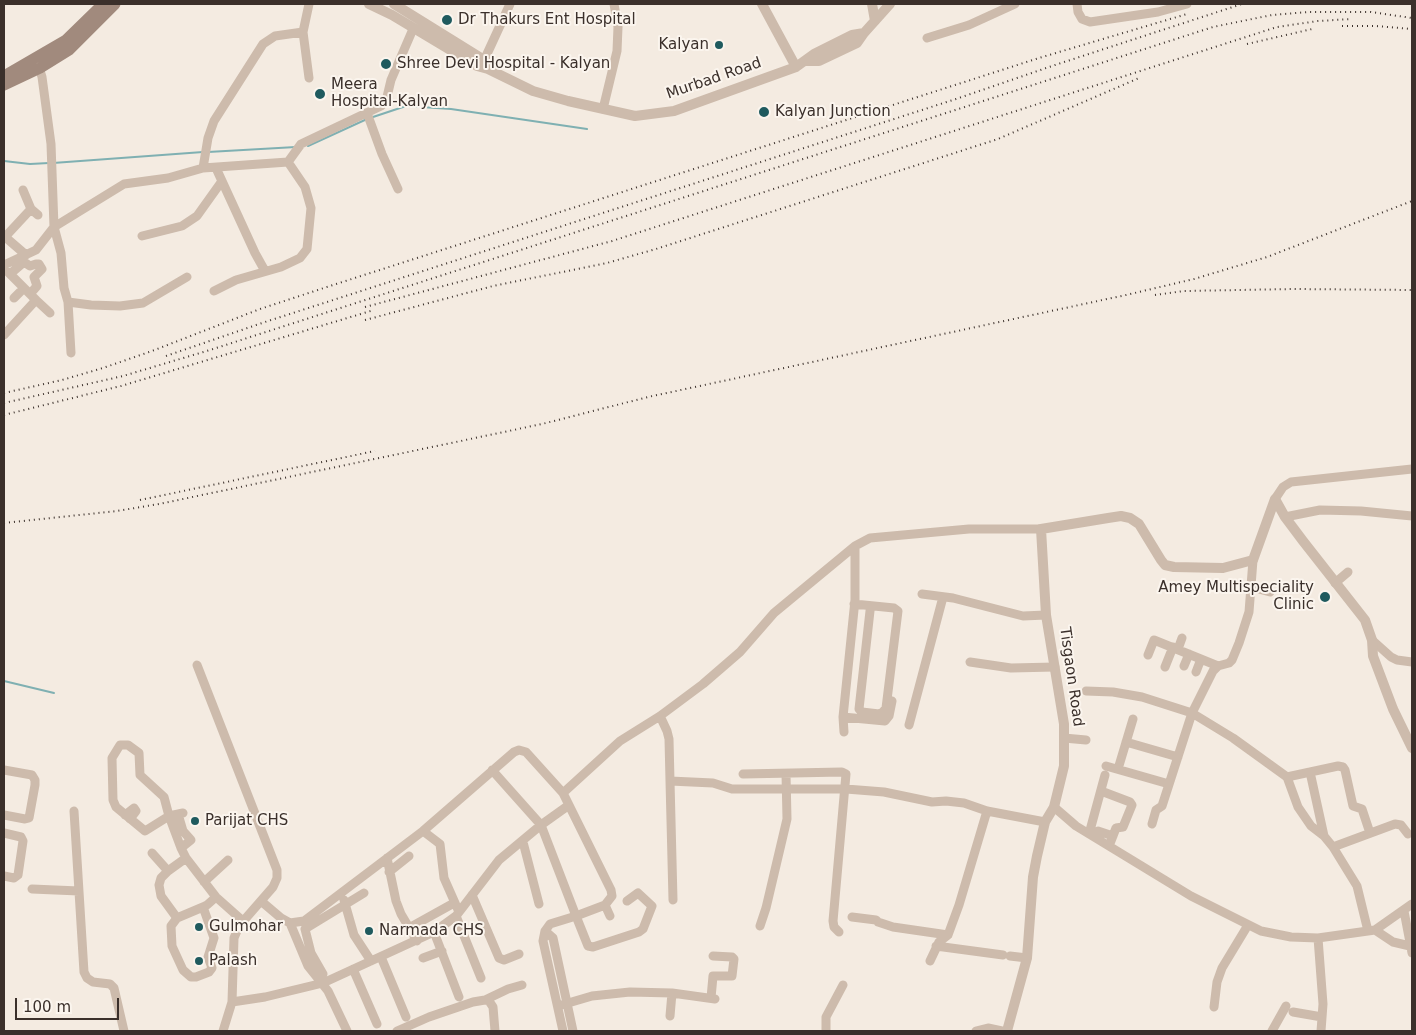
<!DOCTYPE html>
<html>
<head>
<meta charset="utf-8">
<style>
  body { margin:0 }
  #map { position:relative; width:1416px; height:1035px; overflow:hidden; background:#f4ebe1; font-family:"DejaVu Sans",sans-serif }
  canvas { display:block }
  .frame { position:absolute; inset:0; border:5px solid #3b302b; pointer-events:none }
  .scale { position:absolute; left:15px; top:998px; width:104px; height:22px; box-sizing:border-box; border:2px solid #3b302b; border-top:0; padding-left:6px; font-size:15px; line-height:18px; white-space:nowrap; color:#3b302b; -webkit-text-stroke:4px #fbf5ee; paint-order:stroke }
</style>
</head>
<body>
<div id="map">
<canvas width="1416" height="1035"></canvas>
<div class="frame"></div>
<div class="scale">100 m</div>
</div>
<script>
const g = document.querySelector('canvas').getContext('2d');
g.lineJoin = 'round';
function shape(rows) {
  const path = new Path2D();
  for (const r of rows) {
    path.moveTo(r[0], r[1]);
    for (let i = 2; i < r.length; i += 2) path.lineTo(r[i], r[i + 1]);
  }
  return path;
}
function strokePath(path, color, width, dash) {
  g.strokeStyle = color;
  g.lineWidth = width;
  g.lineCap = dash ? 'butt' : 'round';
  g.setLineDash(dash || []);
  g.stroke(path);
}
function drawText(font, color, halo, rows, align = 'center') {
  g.font = font + ' "DejaVu Sans",sans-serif';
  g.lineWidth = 4;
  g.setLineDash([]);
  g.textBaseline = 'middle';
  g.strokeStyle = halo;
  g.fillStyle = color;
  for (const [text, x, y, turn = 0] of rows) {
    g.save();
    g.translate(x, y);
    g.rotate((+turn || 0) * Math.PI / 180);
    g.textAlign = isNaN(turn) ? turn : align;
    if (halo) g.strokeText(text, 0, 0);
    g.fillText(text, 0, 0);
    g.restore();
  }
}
const stream = shape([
  [373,117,406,106,451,109,587,129],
  [308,146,367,119],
  [208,152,296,147],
  [4,161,30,164,49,163],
  [53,163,203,152],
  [4,681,54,693]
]);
const minor = shape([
  [309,4,303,32,309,78],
  [1077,4,1078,12,1082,19,1090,22,1158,12,1187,4],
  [927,38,969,25,1015,4],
  [481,67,510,4],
  [603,109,617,51,618,27,614,4],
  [367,113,382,154,398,189],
  [288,162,301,144,381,106,386,101,391,80,413,29],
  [203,168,208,138,214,121,263,44,275,36,303,32],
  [216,168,255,253,265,271],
  [23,190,31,209,38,215],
  [4,236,26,255],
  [142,236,182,226,197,216,222,181],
  [5,237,31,209],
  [4,265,36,250,54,227,51,144,42,77,38,64],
  [4,268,36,300,4,335],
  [10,274,24,262,30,266,36,264,39,264,42,269,34,277,37,286,30,294],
  [214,291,236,280,281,267,300,258,307,249,311,208,305,187,288,162],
  [14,298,24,288],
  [36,300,50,313],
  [68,302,91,305,120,306,143,303,187,277],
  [71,353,68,302,64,288,61,253,54,227,124,184,168,178,203,168,288,162],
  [1275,499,1283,487,1291,482,1412,469],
  [1285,517,1320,510,1361,511,1412,516],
  [1335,583,1348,572],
  [1251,587,1270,592],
  [922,594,953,598,1023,616,1046,615],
  [854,604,894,608,898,611,886,708,883,712,879,714,862,712,859,709,870,611],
  [1372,640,1391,657,1397,660,1412,662],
  [1178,649,1182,638],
  [1148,655,1154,640,1218,666],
  [970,662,1011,668,1055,667],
  [197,665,277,870,277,878,273,887,239,926,234,938,232,1002,223,1031],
  [1184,666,1189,654],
  [1165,667,1173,647],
  [1196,672,1201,659],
  [1086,691,1113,692,1142,697,1192,713,1233,738,1287,777,1298,807,1311,826,1324,836,1333,847,1357,886,1368,931],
  [660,716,667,731,669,739,670,781,713,783,732,789,846,789,884,792,932,802,946,801,964,803,987,811,1045,822],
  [843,717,885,721,889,716,892,701],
  [909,725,943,597],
  [844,732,843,717,855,600,855,546],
  [1064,738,1086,740],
  [1126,742,1178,757],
  [1106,766,1169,784],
  [1118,769,1133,719],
  [4,770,32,775,35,780,35,785,29,818,25,819,4,815],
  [492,770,541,825,576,916,550,924,545,931,543,941,563,1031],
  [1310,772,1324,836],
  [743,774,842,772,846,774,833,921,834,927,839,932],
  [1287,777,1338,766,1343,767,1345,770,1353,806,1362,809,1370,833],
  [670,781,673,900],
  [1101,791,1130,802,1132,805,1123,827,1116,828,1109,846],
  [563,793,620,741,660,716,703,684,740,652,774,613,855,546,870,538,969,529,1041,529],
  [1054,807,1076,826,1191,896,1261,931,1291,937,1318,938],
  [74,811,84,972,87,978,93,982,110,984,114,988,124,1031],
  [183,813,169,816,145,831,116,807,113,800,112,758,120,745,128,745,139,753,140,775,164,797,169,816,181,848,186,858,216,897,243,921],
  [178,814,183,831,191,840,181,848],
  [125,815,134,808,136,811,130,819],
  [1152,824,1156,810,1162,806,1192,713,1213,671,1218,666,1229,663,1232,660,1239,643,1249,612,1253,560],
  [423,831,440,844,444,878,459,912],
  [1098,831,1113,836],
  [4,833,21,837,23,841,18,875,14,878,4,876],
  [1089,834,1105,775],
  [523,842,539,904],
  [1333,847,1395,824,1401,825,1408,834],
  [152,853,168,871],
  [387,858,396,901,401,914,417,941],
  [389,872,409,856],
  [204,882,228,860],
  [32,889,79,891],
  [472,895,499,958,504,960,519,954],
  [344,900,354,935,371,961],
  [261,901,281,918,290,923,304,921,423,831,514,752,519,750,526,752,563,793,611,890,612,896,605,905,576,916,588,946,593,947,639,932,643,929,652,906,638,893,627,901],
  [605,905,610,916],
  [203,907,214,938,208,957,212,968,209,972,196,977,191,977,183,970,172,946,171,926,177,918,203,907,207,905,216,897],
  [1404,911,1412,953],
  [456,916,481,978],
  [852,917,876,920,878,922,893,927,948,935],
  [177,918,161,896,159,885,161,878,168,871,186,858],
  [290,923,308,966,328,991,347,1031],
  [760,926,766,908,787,819,786,774],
  [409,928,454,903],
  [1375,930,1393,942,1410,946],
  [545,931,553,938,573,1031],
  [434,932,459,997],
  [936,946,1003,955],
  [1010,956,1027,958],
  [381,957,406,1017],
  [423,958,442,951],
  [930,961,939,942,948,935,959,905,987,811],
  [353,969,377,1024],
  [323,974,311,953,305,929,364,893],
  [711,998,713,976,732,976,734,959,732,957,713,956],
  [485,1000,508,989,522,985],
  [232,1002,265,997,323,983,434,932,456,916,499,860,541,825,569,805],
  [558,1006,592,996,630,992,672,993,715,999],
  [1214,1007,1217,982,1222,968,1248,925],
  [1293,1012,1322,1017],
  [670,1016,672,993],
  [397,1031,429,1017,473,1002,485,1000,489,1001,493,1007,495,1031],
  [826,1031,826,1017,843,985],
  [976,1031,988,1028,1002,1031],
  [1272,1031,1286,1006],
  [1321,1031,1323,1004,1318,938,1375,930,1412,904]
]);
const tertiary = shape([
  [369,4,392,15,477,66,488,69,533,91,568,101,635,116,674,111,796,67,814,54,852,35,864,33],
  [394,4,481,58,488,69],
  [762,4,796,67],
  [872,4,875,21],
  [806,61,819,61,857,43,864,33,890,4],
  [1275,499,1285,517,1303,541,1365,620,1372,640,1373,656,1393,709,1412,748],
  [1007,1031,1027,958,1033,877,1037,856,1045,822,1054,807,1064,766,1064,724,1046,615,1041,529,1108,518,1121,516,1130,518,1139,524,1161,560,1165,565,1174,567,1223,568,1253,560,1275,499]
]);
const secondary = shape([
  [4,76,66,40,103,4],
  [4,85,40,68,69,50,115,4]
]);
const rail = shape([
  [1342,26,1376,26,1412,29],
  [1247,44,1312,29],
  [1155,295,1184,291,1293,289,1412,290],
  [365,307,612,241,1277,27,1318,21,1352,19],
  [365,320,493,286,607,263,656,249,998,139,1139,78],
  [166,356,265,322,956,99,1055,65,1242,4],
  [4,393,62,380,103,368,152,351,260,309,333,285,1039,58,1187,14],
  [4,403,123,376,210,350,1213,27,1272,15,1308,12,1371,12,1412,18],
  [4,415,121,386,374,310],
  [140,500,375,451],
  [4,523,117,511,159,504,542,424,648,397,1126,295,1194,279,1267,257,1412,201]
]);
const markers = [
  [447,20,6,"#1f5a5e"],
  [719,45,5,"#1f5a5e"],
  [386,64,6,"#1f5a5e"],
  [320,94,6,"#1f5a5e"],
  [764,112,6,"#1f5a5e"],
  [1325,597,6,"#1f5a5e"],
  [195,821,5,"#1f5a5e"],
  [199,927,5,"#1f5a5e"],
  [369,931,5,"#1f5a5e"],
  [199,961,5,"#1f5a5e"]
];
const poiNames = [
  ["Dr Thakurs Ent Hospital",458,20],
  ["Kalyan",709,45,"right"],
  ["Shree Devi Hospital - Kalyan",397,64],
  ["Meera",331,85],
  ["Hospital-Kalyan",331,102],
  ["Kalyan Junction",775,112],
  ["Amey Multispeciality",1314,588,"right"],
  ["Clinic",1314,605,"right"],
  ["Parijat CHS",205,821],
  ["Gulmohar",209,927],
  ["Narmada CHS",379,931],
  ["Palash",209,961]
];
const streetNames = [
  ["Murbad Road",714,79,-19],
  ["Tisgaon Road",1071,677,82]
];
strokePath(stream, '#7fb0b2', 2);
strokePath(minor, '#cdbbac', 9);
strokePath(tertiary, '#cdbbac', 10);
strokePath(secondary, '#a18a7d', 11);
strokePath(rail, '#3b302b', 2, [1, 4]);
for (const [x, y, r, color] of markers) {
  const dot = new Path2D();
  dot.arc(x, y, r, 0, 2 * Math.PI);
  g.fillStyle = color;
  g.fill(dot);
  strokePath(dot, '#fbf5ee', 2);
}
drawText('15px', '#3b302b', '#fbf5ee', poiNames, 'left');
drawText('15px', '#3b302b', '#fbf5ee', streetNames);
</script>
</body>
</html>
